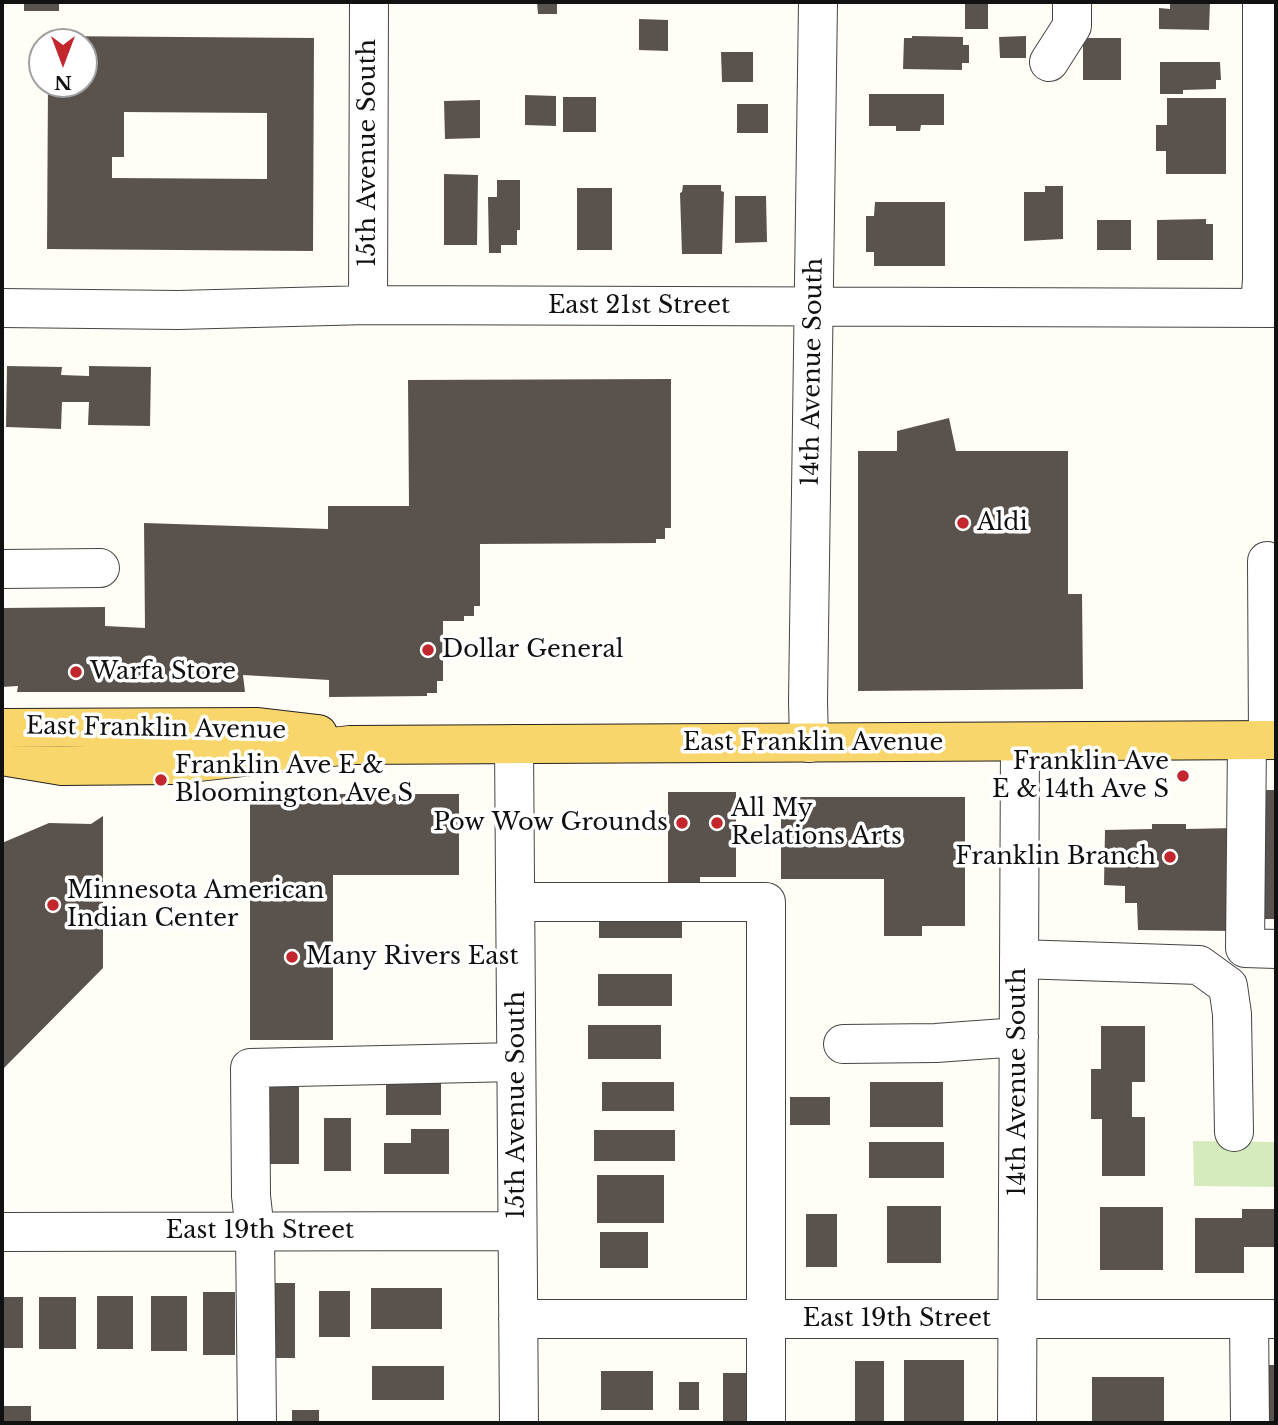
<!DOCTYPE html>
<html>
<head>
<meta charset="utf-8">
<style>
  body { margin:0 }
  #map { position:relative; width:1278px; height:1425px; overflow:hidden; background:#fffdf5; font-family:"Libre Baskerville",serif }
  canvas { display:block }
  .frame { position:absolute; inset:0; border:4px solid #111; pointer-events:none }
  .north { position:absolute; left:28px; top:28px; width:70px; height:70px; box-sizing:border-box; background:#fff; border:2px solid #a0a0a0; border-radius:50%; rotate:180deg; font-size:19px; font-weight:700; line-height:28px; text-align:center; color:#111 }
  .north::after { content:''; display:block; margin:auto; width:24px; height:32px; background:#c4262e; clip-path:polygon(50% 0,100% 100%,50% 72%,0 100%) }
</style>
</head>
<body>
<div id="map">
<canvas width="1278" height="1425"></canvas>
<div class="frame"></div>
<div class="north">N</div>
</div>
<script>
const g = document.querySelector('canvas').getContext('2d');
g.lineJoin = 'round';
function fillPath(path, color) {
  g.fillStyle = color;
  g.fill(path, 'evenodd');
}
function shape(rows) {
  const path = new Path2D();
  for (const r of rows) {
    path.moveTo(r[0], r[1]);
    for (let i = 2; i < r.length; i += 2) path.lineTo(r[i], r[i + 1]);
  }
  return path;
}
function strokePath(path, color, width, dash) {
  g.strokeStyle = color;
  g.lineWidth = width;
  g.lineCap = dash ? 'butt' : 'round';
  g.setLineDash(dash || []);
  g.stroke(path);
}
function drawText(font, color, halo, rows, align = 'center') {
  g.font = font + ' "Libre Baskerville",serif';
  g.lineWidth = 7;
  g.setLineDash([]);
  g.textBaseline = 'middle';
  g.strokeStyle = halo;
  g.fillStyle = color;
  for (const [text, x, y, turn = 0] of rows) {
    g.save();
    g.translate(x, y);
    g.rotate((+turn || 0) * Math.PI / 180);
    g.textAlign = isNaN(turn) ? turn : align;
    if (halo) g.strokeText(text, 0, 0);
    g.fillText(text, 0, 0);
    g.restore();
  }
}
const green = shape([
  [1193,1141,1276,1142,1276,1187,1194,1186]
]);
const building = shape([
  [24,2,59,2,59,11,24,11],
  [537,2,557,2,557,14,538,14],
  [965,2,988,2,988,29,965,29],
  [1170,2,1210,2,1209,30,1159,29,1159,8,1170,9],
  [639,19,668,20,668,51,639,50],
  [48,36,314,38,313,251,47,249,48,84,84,84,84,42,48,42],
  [124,112,267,113,267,179,112,178,112,157,124,157],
  [912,36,963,37,963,45,969,45,969,63,962,63,962,70,903,69,904,38,912,38],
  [1026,36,1026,58,1000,58,999,37],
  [1083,38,1121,38,1121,80,1083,80],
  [721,52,753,52,753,82,722,82],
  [1160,62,1220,62,1221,80,1216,80,1216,89,1183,90,1183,94,1160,94],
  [869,94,944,94,944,125,921,125,920,131,896,131,896,126,869,126],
  [525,95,556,96,556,126,525,125],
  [563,97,596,97,596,132,563,132],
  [1167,98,1226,98,1226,174,1166,174,1166,151,1156,151,1156,125,1167,125],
  [480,100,480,138,445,139,444,101],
  [737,104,768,104,768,133,737,133],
  [444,174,478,175,477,245,444,245],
  [497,180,520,180,520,230,517,230,517,245,501,245,501,253,489,253,488,197,497,197],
  [683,185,721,185,721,191,724,192,722,254,682,254,680,193,682,192],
  [1045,186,1063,186,1063,239,1024,241,1024,192,1045,192],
  [577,188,612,188,612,250,577,250],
  [735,196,766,196,767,242,735,243],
  [875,202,945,202,945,266,874,266,874,252,866,252,866,216,874,216],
  [1206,219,1206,224,1213,224,1213,260,1157,260,1157,220],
  [1097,220,1131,220,1131,250,1097,250],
  [7,366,62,367,61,375,89,376,89,366,151,367,150,426,88,425,89,402,62,402,61,429,6,427],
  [671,379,671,528,665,528,665,539,656,539,656,543,480,544,480,606,474,606,474,616,464,616,464,621,443,621,443,681,437,681,437,693,427,693,427,696,329,697,329,680,243,675,245,692,17,692,18,686,2,687,2,608,105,607,105,626,145,628,144,523,328,529,328,506,409,506,408,380],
  [949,418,956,451,1068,451,1068,594,1082,594,1083,689,858,691,858,451,897,451,897,431],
  [1261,790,1276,790,1276,919,1261,919],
  [668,792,736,792,736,877,700,877,700,894,668,894],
  [250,794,459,794,459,875,333,875,333,1040,250,1040],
  [781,797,965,797,965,926,922,926,922,936,884,936,884,879,781,879],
  [103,816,103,968,2,1070,2,843,49,823,91,824],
  [1152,824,1186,824,1186,829,1235,828,1234,931,1138,930,1137,903,1125,903,1125,886,1104,885,1105,830,1152,829],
  [599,908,682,908,682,938,599,938],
  [598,974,672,974,672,1006,598,1006],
  [588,1025,661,1025,661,1059,588,1059],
  [1101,1026,1145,1026,1145,1082,1132,1082,1132,1117,1145,1117,1145,1176,1102,1176,1102,1119,1091,1119,1091,1069,1101,1069],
  [386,1074,441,1074,441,1115,386,1115],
  [602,1082,674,1082,674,1111,602,1111],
  [870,1082,943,1082,943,1127,870,1127],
  [264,1087,299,1087,299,1164,264,1164],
  [790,1097,830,1097,830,1125,790,1125],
  [324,1118,351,1118,351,1171,324,1171],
  [411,1129,449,1129,449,1174,384,1174,384,1143,411,1143],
  [594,1130,675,1130,675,1161,594,1161],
  [869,1142,944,1142,944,1178,869,1178],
  [597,1175,664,1175,664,1223,597,1223],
  [887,1206,941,1206,941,1263,887,1263],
  [1100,1207,1163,1207,1163,1270,1100,1270],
  [1242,1209,1276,1209,1276,1247,1244,1247,1244,1273,1195,1273,1195,1218,1242,1218],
  [806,1214,837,1214,837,1267,806,1267],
  [600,1232,648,1232,648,1268,600,1268],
  [266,1283,295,1283,295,1358,266,1358],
  [371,1288,442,1288,442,1329,371,1329],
  [319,1291,350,1291,350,1337,319,1337],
  [203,1292,235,1292,235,1355,203,1355],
  [97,1296,133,1296,133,1349,97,1349],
  [151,1296,187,1296,187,1351,151,1351],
  [2,1297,23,1297,23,1348,2,1348],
  [39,1297,76,1297,76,1349,39,1349],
  [904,1360,964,1360,964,1423,904,1423],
  [855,1361,884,1361,884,1421,855,1421],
  [1254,1365,1276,1365,1276,1423,1254,1423],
  [372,1366,444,1366,444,1400,372,1400],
  [601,1371,653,1371,653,1410,601,1410],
  [723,1373,754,1373,754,1423,723,1423],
  [1092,1377,1164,1377,1164,1423,1092,1423],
  [679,1382,699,1382,699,1410,679,1410],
  [2,1406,31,1406,31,1423,2,1423],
  [292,1410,319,1410,319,1423,292,1423]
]);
const minor = shape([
  [1049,62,1072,26,1072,2],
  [368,305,369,2],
  [2,308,178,310,368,305,1276,308],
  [1260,308,1262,279,1262,2],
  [1267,561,1268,740],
  [2,569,100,568],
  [1247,741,1245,948,1276,949],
  [809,743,808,701,818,2],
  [514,744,519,1423],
  [515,902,766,902,766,1423],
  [1019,959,1199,965,1228,986,1232,1014,1234,1132],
  [843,1044,936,1043,1019,1037],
  [2,1232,517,1231],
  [518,1319,1276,1319],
  [1249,1319,1250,1423],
  [257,1423,255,1231,251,1196,250,1068,516,1062],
  [1017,1423,1020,742]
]);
const major = shape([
  [2,728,258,727,318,734],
  [2,756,62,766,172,765,350,745,1276,740]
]);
const markers = [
  [963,523,7,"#c4262e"],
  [428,650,7,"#c4262e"],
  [76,672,7,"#c4262e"],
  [1183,776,7,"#c4262e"],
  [161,780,7,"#c4262e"],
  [682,823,7,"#c4262e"],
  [717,823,7,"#c4262e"],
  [1170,857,7,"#c4262e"],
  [53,905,7,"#c4262e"],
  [292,957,7,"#c4262e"]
];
const streetNames = [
  ["15th Avenue South",368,153,-90],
  ["East 21st Street",639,306],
  ["14th Avenue South",813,372,-89],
  ["East Franklin Avenue",156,729,1],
  ["East Franklin Avenue",813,743],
  ["14th Avenue South",1018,1082,-90],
  ["15th Avenue South",517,1105,-90],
  ["East 19th Street",260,1231],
  ["East 19th Street",897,1319]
];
const poiNames = [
  ["Aldi",977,523],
  ["Dollar General",442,650],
  ["Warfa Store",90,672],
  ["Franklin Ave",1169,762,"right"],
  ["E & 14th Ave S",1169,790,"right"],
  ["Franklin Ave E &",175,766],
  ["Bloomington Ave S",175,794],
  ["All My",731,809],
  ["Relations Arts",731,837],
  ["Pow Wow Grounds",668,823,"right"],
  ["Franklin Branch",1156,857,"right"],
  ["Minnesota American",67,891],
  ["Indian Center",67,919],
  ["Many Rivers East",306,957]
];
fillPath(green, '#d5ebbd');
fillPath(building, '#5a524d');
strokePath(minor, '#444', 40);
strokePath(major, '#222', 40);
strokePath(minor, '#fff', 38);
strokePath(major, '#f9d66b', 38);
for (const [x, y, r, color] of markers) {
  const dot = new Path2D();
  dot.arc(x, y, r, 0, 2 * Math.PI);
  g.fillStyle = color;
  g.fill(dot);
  strokePath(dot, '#fff', 2.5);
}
drawText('24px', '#111', '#fff', streetNames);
drawText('24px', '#111', '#fff', poiNames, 'left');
</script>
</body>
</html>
